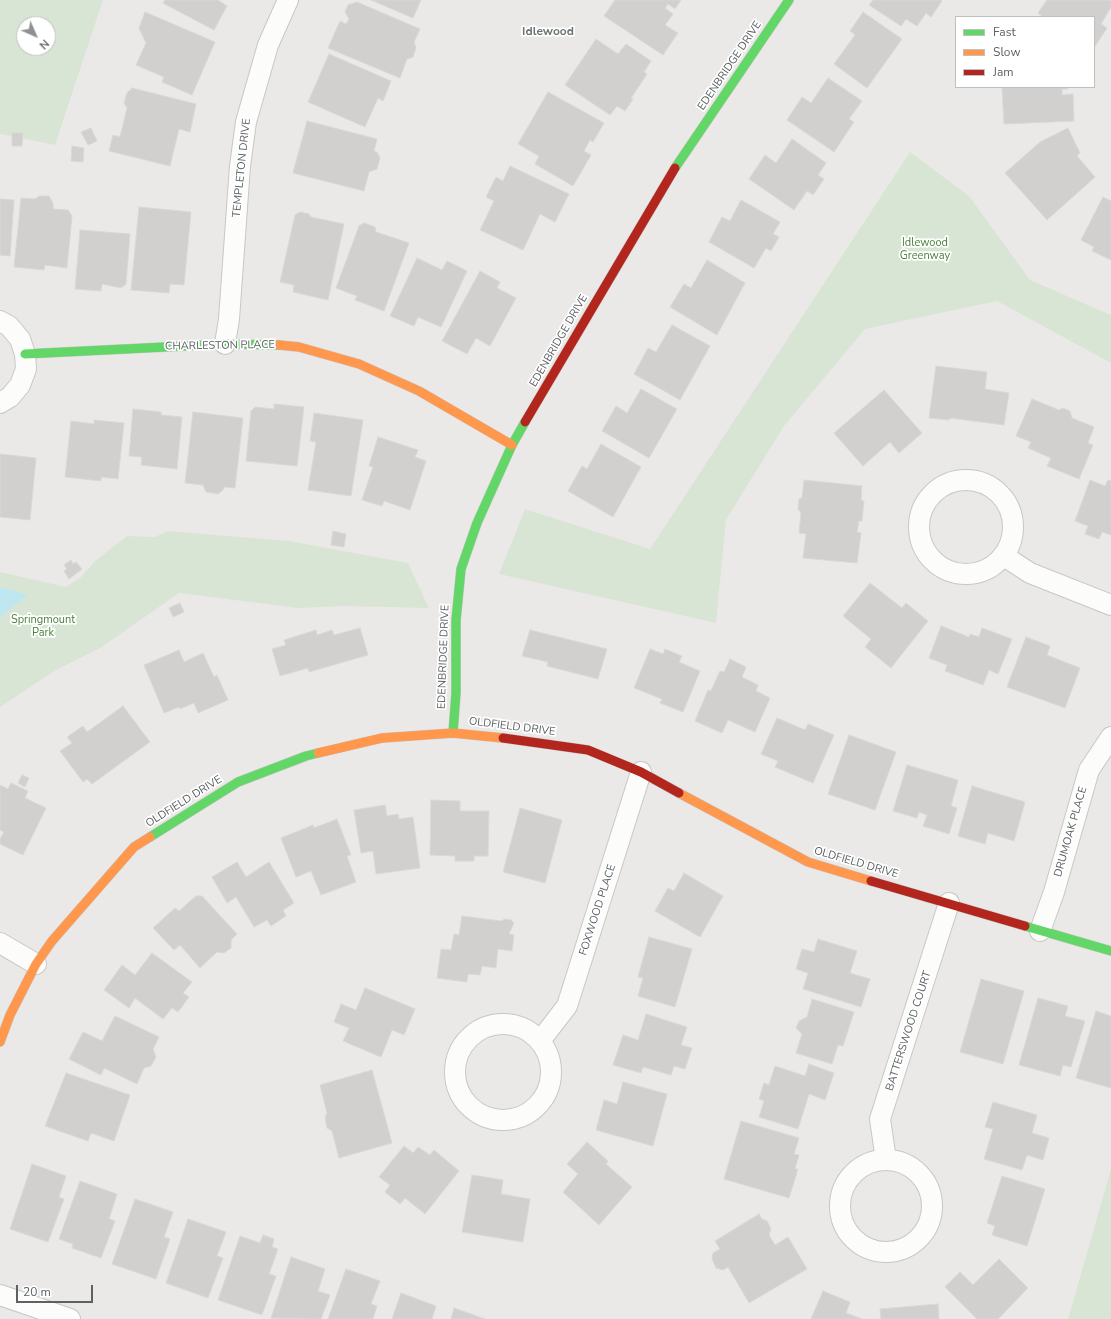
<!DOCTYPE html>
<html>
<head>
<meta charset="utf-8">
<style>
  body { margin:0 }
  #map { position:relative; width:1111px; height:1319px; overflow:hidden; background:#ebe9e7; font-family:"Nunito Sans",sans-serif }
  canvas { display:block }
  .legend { position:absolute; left:955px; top:16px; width:140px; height:72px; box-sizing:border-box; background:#fff; border:1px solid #bec0c1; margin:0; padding:5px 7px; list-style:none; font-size:12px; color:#5c6163 }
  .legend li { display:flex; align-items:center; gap:8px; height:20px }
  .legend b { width:20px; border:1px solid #bec0c1 }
  .north { position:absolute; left:16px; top:16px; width:40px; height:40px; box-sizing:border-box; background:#fff; border:1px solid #bec0c1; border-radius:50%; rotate:135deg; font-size:11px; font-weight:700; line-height:16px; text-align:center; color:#5c6163 }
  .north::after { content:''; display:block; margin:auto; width:14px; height:18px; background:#8e9191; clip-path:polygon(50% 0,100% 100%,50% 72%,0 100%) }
  .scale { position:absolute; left:16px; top:1285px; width:77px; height:18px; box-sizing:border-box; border:2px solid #5c6163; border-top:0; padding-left:5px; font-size:12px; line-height:14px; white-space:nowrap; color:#5c6163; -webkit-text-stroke:3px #fff; paint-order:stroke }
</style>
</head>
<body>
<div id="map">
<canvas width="1111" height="1319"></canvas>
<ul class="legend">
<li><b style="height:5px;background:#63d668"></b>Fast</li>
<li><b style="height:5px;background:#ff974d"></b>Slow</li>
<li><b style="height:5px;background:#b3261e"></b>Jam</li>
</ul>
<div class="north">N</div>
<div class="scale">20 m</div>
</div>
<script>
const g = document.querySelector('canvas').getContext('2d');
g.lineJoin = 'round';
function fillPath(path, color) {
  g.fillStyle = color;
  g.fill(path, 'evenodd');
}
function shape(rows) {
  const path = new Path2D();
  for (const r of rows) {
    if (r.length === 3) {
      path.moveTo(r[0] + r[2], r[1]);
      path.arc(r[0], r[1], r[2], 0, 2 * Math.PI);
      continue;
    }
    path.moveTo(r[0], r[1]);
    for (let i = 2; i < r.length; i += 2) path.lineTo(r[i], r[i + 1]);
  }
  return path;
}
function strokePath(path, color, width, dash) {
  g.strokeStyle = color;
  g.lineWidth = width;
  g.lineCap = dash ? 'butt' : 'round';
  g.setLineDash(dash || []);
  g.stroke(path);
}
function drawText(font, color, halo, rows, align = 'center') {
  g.font = font + ' "Nunito Sans",sans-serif';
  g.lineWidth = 3.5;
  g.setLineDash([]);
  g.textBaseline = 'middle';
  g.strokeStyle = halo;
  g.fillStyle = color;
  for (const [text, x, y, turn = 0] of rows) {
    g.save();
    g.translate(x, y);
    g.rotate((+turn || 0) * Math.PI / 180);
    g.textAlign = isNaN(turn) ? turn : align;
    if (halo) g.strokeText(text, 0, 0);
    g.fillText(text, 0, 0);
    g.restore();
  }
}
const green = shape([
  [0,0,103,0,55,145,0,134],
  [24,24,48,24,48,48,24,48],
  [910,152,969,196,1030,280,1111,315,1111,363,997,301,865,329,784,426,726,520,716,623,499,574,525,509,650,549],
  [167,531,289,541,408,563,429,608,345,606,298,608,179,593,102,647,56,670,0,707,0,572,66,587,81,577,95,561,127,536,155,537],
  [1111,1169,1111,1319,1068,1319]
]);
const water = shape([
  [0,587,28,595,0,617]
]);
const building = shape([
  [165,0,218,0,227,6,214,30,163,3,165,0],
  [371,0,421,0,413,18,371,0],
  [615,0,681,0,675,9,668,4,665,8,673,14,665,25,678,33,663,55,604,16,615,0],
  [873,0,941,0,942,1,931,17,926,13,917,26,906,19,901,26,869,5,873,0],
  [1047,0,1109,0,1111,1,1111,7,1101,24,1107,28,1094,48,1094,17,1043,17,1038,13,1047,0],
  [357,2,420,29,414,42,416,48,413,57,407,59,400,78,328,48,340,21,346,24,349,19,345,12,348,5,357,2],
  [145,12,215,42,192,95,162,82,164,77,136,65,146,43,139,28,145,12],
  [863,12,902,39,867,88,834,64,855,35,850,31,863,12],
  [596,39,618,54,626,44,651,61,644,72,647,74,631,98,633,99,625,111,617,106,610,115,565,85,596,39],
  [329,54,391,81,383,101,378,98,365,127,308,102,329,54],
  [828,78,862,101,849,119,854,122,834,152,787,120,802,97,811,103,828,78],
  [1002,87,1068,87,1068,89,1062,89,1062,95,1073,94,1074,121,1004,124,1002,87],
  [132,88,196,104,190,132,179,129,170,166,109,151,113,135,120,137,127,108,124,103,127,93,132,88],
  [548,92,604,123,593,142,590,140,584,151,591,155,573,186,535,164,539,156,518,144,548,92],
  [307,121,377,139,374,151,377,152,380,158,377,169,369,172,364,191,293,173,307,121],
  [91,128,97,141,88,145,81,132,91,128],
  [1068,128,1080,153,1077,156,1095,177,1047,220,1005,173,1040,142,1068,128],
  [12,133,23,133,22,146,12,146,12,133],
  [792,139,826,163,818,175,824,179,813,195,807,191,794,210,749,179,765,155,776,163,792,139],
  [72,146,84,148,83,162,71,161,72,146],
  [510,166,569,194,555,222,540,214,523,250,480,230,494,201,486,197,496,177,503,181,510,166],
  [39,196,49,196,53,203,53,209,68,210,72,216,67,268,45,265,44,270,14,267,21,198,35,199,39,196],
  [1103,197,1111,201,1111,260,1092,251,1094,247,1081,240,1103,197],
  [0,199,14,200,10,256,0,255,0,199],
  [741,200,780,222,773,234,779,237,771,251,766,248,754,268,709,242,722,217,730,221,741,200],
  [139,207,191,212,184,285,170,284,169,293,131,290,139,207],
  [300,212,309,214,311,217,344,224,328,300,293,292,294,285,280,282,295,215,300,212],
  [364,223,375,227,376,232,409,243,384,311,355,300,357,296,336,288,359,226,364,223],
  [80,230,130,234,126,284,121,288,102,284,101,291,75,289,80,230],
  [417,258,442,270,447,261,467,271,441,327,418,317,414,326,390,316,417,258],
  [707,260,745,283,717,335,670,307,684,284,691,288,707,260],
  [480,271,500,282,497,288,516,298,490,346,476,338,467,354,442,341,480,271],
  [672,325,710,346,680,400,634,374,648,348,656,352,672,325],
  [936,366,987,372,985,389,1009,393,1004,425,950,418,949,420,929,418,936,366],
  [641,389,677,409,649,458,602,431,616,406,627,413,641,389],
  [884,390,922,433,899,453,890,442,863,466,834,433,884,390],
  [1032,399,1059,410,1063,408,1070,411,1072,418,1094,427,1088,443,1093,445,1079,479,1047,466,1051,458,1028,448,1031,442,1016,436,1032,399],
  [274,404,304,407,297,466,246,461,251,411,255,407,274,409,274,404],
  [133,409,161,412,161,415,182,417,177,469,141,465,142,457,129,456,133,409],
  [193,412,243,418,235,488,224,487,223,490,218,494,206,492,203,485,185,483,193,412],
  [314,413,363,420,351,496,308,490,316,442,310,441,314,413],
  [94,420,124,423,118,479,101,477,101,481,65,477,71,421,94,424,94,420],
  [378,437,418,450,415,457,426,461,410,510,384,501,382,506,362,500,373,467,369,466,378,437],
  [601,444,641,467,613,517,568,491,582,466,587,469,601,444],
  [0,454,36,458,30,520,0,517,0,454],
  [804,480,862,486,861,500,864,501,862,521,859,521,857,532,861,533,857,563,803,558,806,534,799,533,801,513,798,509,799,499,802,498,804,480],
  [1090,480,1105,486,1108,480,1111,481,1111,535,1102,532,1099,539,1085,534,1088,526,1075,521,1090,480],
  [333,531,346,534,344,547,331,545,333,531],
  [71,560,73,564,76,562,82,569,69,579,64,571,67,569,64,565,71,560],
  [870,583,902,608,906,603,928,621,891,668,865,647,871,639,843,616,870,583],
  [180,603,184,612,173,617,169,608,180,603],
  [941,626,969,637,970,634,979,637,982,628,1012,639,998,674,989,670,983,685,945,671,947,665,929,658,941,626],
  [360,628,368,655,309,672,308,668,280,676,272,649,286,645,284,640,316,630,317,635,332,630,334,635,360,628],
  [530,630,607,649,598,679,547,666,548,662,522,656,530,630],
  [1026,637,1050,646,1047,655,1080,668,1065,708,1007,687,1026,637],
  [650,649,663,654,665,649,682,656,679,662,700,671,683,712,660,703,662,699,634,688,650,649],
  [179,650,184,662,203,653,214,677,217,675,228,700,198,713,194,703,180,709,179,707,164,713,144,665,179,650],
  [730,659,746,667,742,677,758,685,756,691,770,698,755,732,728,720,722,733,695,721,708,690,711,691,720,671,724,672,730,659],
  [123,706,150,742,92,784,87,779,83,782,60,751,72,743,67,737,83,726,87,732,123,706],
  [777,718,805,730,808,724,834,735,813,783,775,767,778,761,761,754,777,718],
  [849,735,896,752,875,810,828,794,849,735],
  [907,765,958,780,951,806,957,808,949,834,923,826,927,815,919,812,917,818,893,811,907,765],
  [22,775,29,778,25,787,18,783,22,775],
  [11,783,28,791,25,798,46,808,23,855,0,844,0,839,4,832,0,830,0,785,8,789,11,783],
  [972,786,1025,802,1014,841,988,833,985,844,958,836,972,786],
  [431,800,460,801,460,811,489,811,488,856,474,856,474,861,455,861,455,856,430,855,431,800],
  [385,805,387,816,398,814,399,819,413,817,420,868,376,874,373,851,361,853,354,810,385,805],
  [520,808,562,820,545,883,503,872,520,808],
  [337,819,351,855,347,856,356,882,321,895,311,871,296,877,281,838,313,825,314,828,337,819],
  [237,862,246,877,269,862,294,903,283,910,286,916,271,926,267,920,254,927,236,897,227,903,212,877,237,862],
  [684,873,723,896,700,937,655,911,668,888,674,891,684,873],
  [196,896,202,896,237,934,231,940,231,948,224,953,217,952,200,968,180,945,174,950,153,928,175,908,179,911,196,896],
  [462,916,501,921,505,919,511,920,514,923,509,934,514,935,512,951,498,949,496,968,482,966,480,975,468,974,467,982,437,978,441,949,451,950,454,934,459,935,462,916],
  [649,937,692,949,675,1007,638,996,643,978,638,977,649,937],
  [818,939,857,951,850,973,870,979,861,1007,803,989,808,973,796,969,802,949,814,952,818,939],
  [152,953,192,982,183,993,189,997,178,1012,172,1008,163,1019,135,998,129,1008,104,990,122,965,135,975,152,953],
  [981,979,1024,991,1003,1064,960,1052,981,979],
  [365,988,415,1009,404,1035,392,1030,381,1057,343,1041,349,1028,334,1022,341,1004,356,1010,365,988],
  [1038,998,1068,1006,1065,1016,1085,1021,1071,1067,1063,1065,1060,1076,1019,1065,1038,998],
  [812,999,854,1012,843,1046,838,1045,832,1064,796,1053,802,1034,796,1028,799,1021,807,1017,812,999],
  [1096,1011,1111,1016,1111,1088,1076,1078,1096,1011],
  [646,1014,687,1027,681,1045,692,1048,685,1069,674,1066,671,1075,643,1067,641,1073,613,1065,623,1035,638,1040,646,1014],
  [115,1016,159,1037,153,1049,156,1057,151,1066,144,1068,137,1084,104,1068,101,1075,69,1059,83,1032,102,1041,115,1016],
  [809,1064,834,1073,825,1100,809,1094,798,1129,759,1117,764,1101,759,1099,764,1083,769,1085,775,1066,805,1076,809,1064],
  [372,1070,392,1143,339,1158,332,1131,327,1128,325,1117,327,1113,320,1085,372,1070],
  [66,1073,130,1095,114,1141,91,1133,88,1141,45,1126,66,1073],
  [623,1082,667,1094,653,1146,596,1130,604,1100,617,1104,623,1082],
  [993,1102,1037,1115,1032,1133,1049,1138,1043,1160,1027,1155,1022,1170,984,1159,993,1129,985,1127,993,1102],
  [741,1121,799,1138,794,1154,799,1155,795,1169,798,1169,789,1198,724,1179,741,1121],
  [587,1142,608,1161,606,1164,632,1187,599,1225,563,1192,578,1174,567,1164,587,1142],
  [404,1146,413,1153,418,1147,430,1155,434,1150,459,1171,425,1214,405,1198,400,1204,385,1192,390,1185,379,1177,404,1146],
  [32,1164,66,1176,59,1197,64,1199,48,1242,10,1229,32,1164],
  [472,1175,503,1180,501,1194,530,1199,523,1242,462,1232,472,1175],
  [1002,1176,1045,1189,1027,1246,992,1235,995,1226,987,1223,1002,1176],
  [80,1181,117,1194,109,1219,115,1221,101,1258,72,1248,73,1244,59,1239,80,1181],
  [135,1199,173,1212,164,1237,170,1239,156,1279,112,1264,135,1199],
  [759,1214,762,1219,767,1221,771,1229,769,1235,775,1245,788,1237,807,1269,749,1303,728,1267,723,1270,716,1268,712,1259,713,1253,720,1249,715,1241,759,1214],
  [188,1219,226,1232,217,1256,223,1258,208,1298,166,1283,188,1219],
  [263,1235,274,1239,272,1247,278,1249,269,1274,276,1276,262,1315,218,1300,240,1236,260,1243,263,1235],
  [291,1257,325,1269,318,1291,330,1295,321,1319,271,1318,291,1257],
  [999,1259,1028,1288,998,1319,977,1319,945,1287,960,1272,973,1285,999,1259],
  [346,1269,380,1281,371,1304,377,1306,373,1319,328,1319,346,1269],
  [823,1291,850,1302,846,1313,862,1319,811,1319,823,1291],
  [401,1293,436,1306,432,1319,392,1319,401,1293],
  [938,1304,939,1319,881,1319,880,1309,938,1304],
  [454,1308,485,1319,451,1319,454,1308]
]);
const street = shape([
  [0,321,9,326,20,339,25,354,26,369,20,385,10,397,0,403],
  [225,344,229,319,240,166,246,122,268,45,288,0],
  [966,527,47],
  [1004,556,1030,573,1111,605],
  [1040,931,1054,892,1089,770,1111,737],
  [0,943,36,964],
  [503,1072,48],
  [540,1041,567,1006,641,772],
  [886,1160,880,1119,949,903],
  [886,1206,46],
  [0,1295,70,1319]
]);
const fast = shape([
  [675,168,789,0],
  [25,354,225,344,279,345],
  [453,733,456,693,456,620,461,569,477,523,512,445,525,422],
  [150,837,238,782,306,756,318,753],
  [1025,926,1111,951]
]);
const slow = shape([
  [279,345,299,347,359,364,419,391,512,445],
  [318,753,382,738,453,733,503,738],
  [679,793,808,862,871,881],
  [0,1042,10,1015,36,964,52,941,134,847,150,837]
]);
const jam = shape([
  [525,422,675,168],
  [503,738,588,750,641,772,679,793],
  [871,881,1025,926]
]);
const streetNames = [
  ["EDENBRIDGE DRIVE",730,66,-56],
  ["TEMPLETON DRIVE",242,168,-84],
  ["EDENBRIDGE DRIVE",559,341,-60],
  ["CHARLESTON PLACE",220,346,-1],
  ["EDENBRIDGE DRIVE",444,657,-88],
  ["OLDFIELD DRIVE",512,727,7],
  ["OLDFIELD DRIVE",184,802,-32],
  ["DRUMOAK PLACE",1071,832,-74],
  ["OLDFIELD DRIVE",856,863,16],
  ["FOXWOOD PLACE",598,910,-72],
  ["BATTERSWOOD COURT",909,1031,-72]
];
const parkNames = [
  ["Idlewood",925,243],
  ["Greenway",925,256],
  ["Springmount",43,620],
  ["Park",43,633]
];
const neighbourhoodNames = [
  ["Idlewood",548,32]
];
fillPath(green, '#d9e5d4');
fillPath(water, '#bfe7f2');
fillPath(building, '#d2d0cf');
strokePath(building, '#dad8d6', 1);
strokePath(street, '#c8c7c6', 22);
strokePath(fast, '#c7c7c7', 10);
strokePath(slow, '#c7c7c7', 10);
strokePath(jam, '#c7c7c7', 10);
strokePath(street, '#fcfcfb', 20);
strokePath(fast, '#63d668', 9);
strokePath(slow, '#ff974d', 9);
strokePath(jam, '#b3261e', 9);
drawText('11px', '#5c6163', '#fff', streetNames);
drawText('11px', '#4a813e', '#fff', parkNames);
drawText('bold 12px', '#6d7375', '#fff', neighbourhoodNames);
</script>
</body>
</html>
